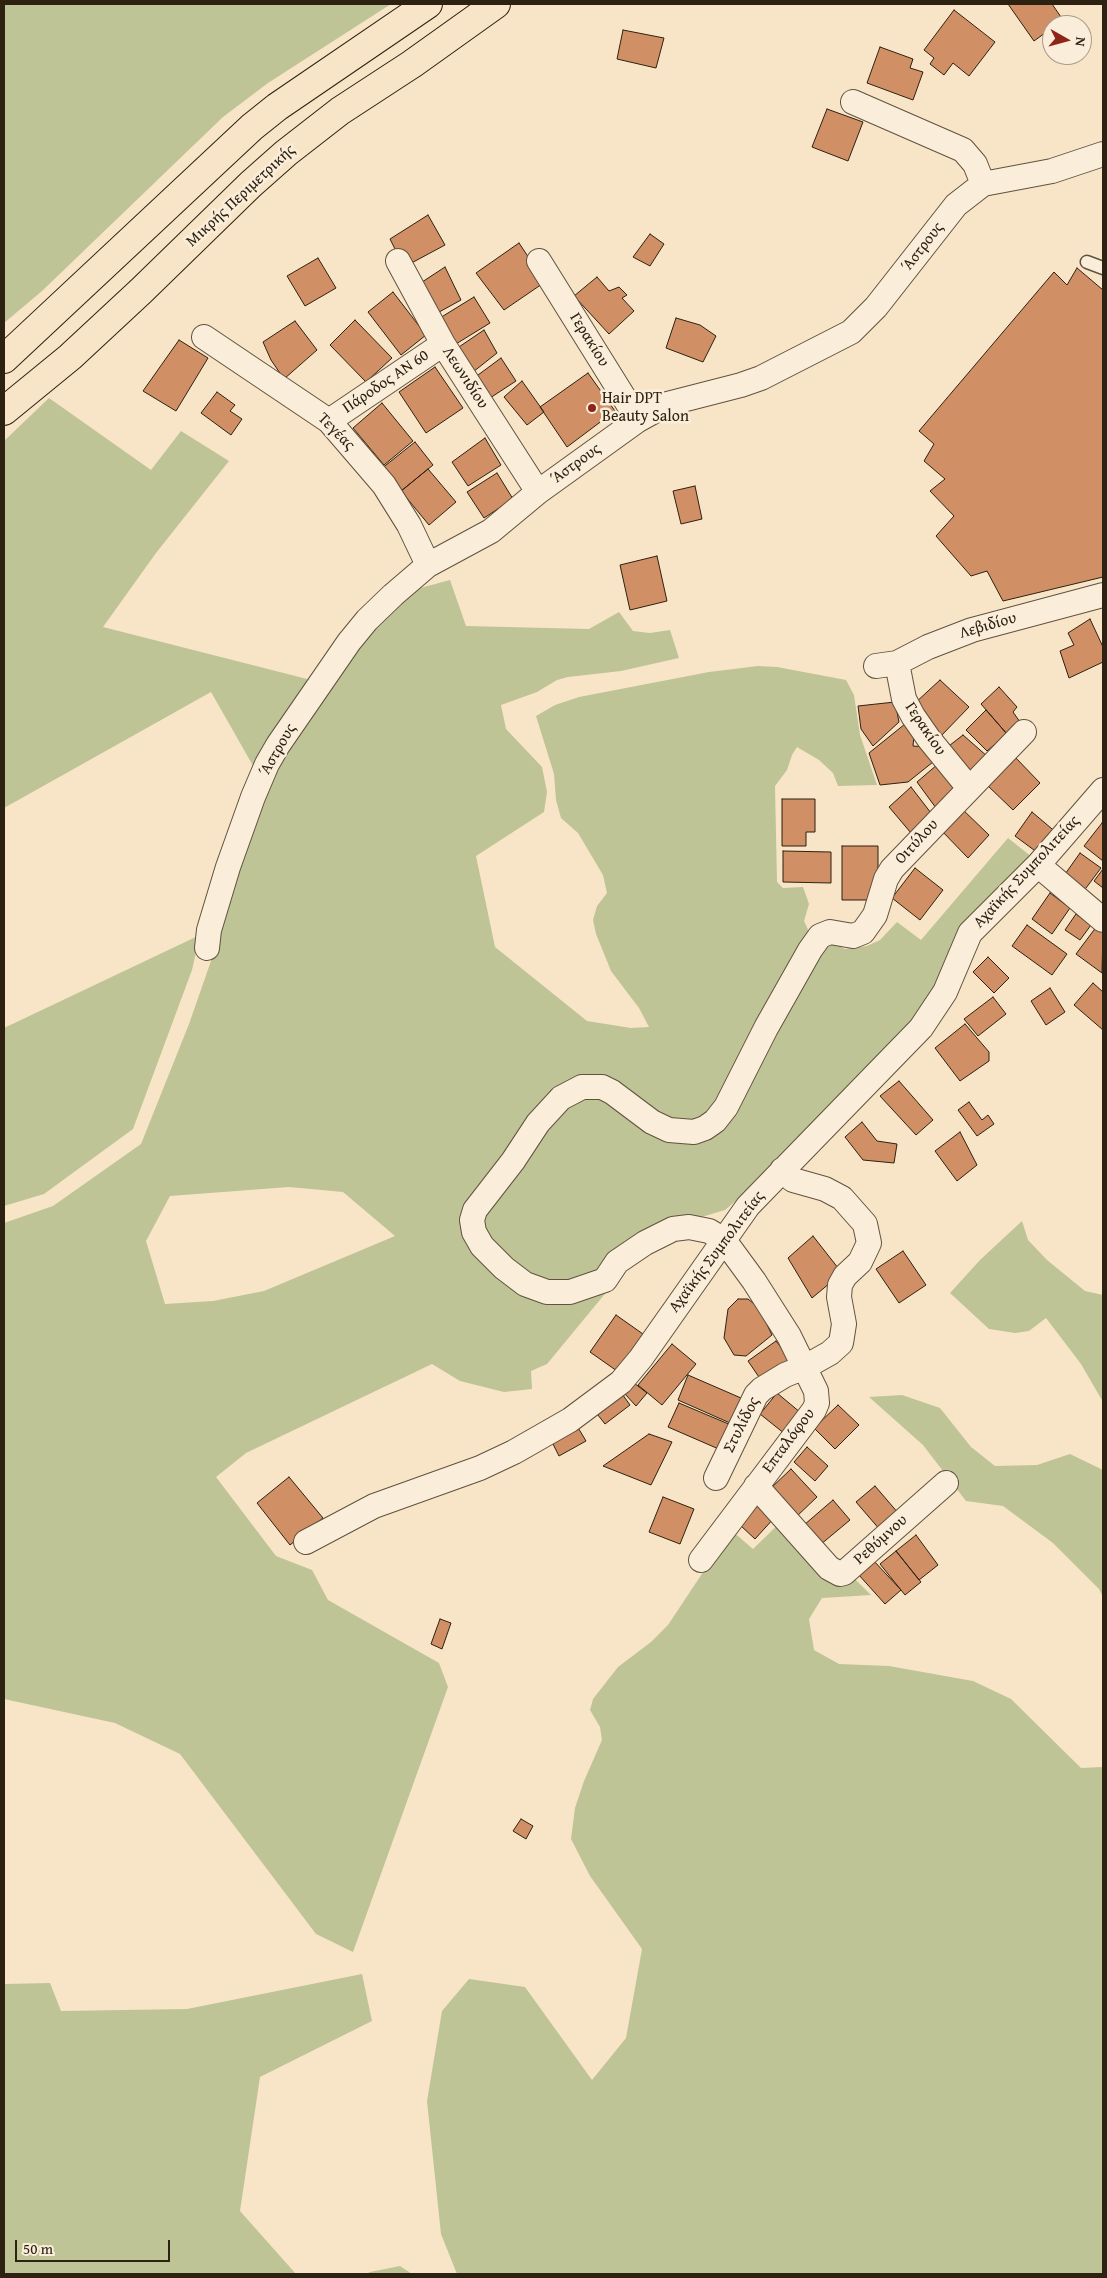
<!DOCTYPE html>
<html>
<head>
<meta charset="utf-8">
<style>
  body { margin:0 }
  #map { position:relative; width:1107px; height:2278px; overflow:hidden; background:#f8e5c7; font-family:"Gentium Book Plus",serif }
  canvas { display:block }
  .frame { position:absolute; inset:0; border:5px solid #2d2111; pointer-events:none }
  .north { position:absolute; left:1042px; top:15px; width:50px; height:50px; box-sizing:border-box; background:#faeedb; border:1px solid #a89c8a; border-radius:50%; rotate:97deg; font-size:14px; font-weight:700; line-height:20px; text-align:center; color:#2d2111 }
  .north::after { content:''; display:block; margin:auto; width:18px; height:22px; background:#8f2418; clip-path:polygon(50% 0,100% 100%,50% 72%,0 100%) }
  .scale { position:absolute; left:15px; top:2240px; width:155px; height:22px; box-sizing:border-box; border:2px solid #2d2111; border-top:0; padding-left:6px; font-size:15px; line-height:18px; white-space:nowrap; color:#2d2111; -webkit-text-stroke:4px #faeedb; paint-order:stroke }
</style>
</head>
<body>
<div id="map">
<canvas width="1107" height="2278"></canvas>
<div class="frame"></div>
<div class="north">N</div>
<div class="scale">50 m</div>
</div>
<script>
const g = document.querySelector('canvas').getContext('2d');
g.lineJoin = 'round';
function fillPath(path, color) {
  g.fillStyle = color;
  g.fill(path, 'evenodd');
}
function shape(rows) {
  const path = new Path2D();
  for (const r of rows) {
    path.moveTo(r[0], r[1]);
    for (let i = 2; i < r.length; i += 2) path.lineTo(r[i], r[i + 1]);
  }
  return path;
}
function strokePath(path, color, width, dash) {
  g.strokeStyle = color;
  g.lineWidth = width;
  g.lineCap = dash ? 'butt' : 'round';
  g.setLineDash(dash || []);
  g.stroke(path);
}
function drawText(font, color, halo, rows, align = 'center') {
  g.font = font + ' "Gentium Book Plus",serif';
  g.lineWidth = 5;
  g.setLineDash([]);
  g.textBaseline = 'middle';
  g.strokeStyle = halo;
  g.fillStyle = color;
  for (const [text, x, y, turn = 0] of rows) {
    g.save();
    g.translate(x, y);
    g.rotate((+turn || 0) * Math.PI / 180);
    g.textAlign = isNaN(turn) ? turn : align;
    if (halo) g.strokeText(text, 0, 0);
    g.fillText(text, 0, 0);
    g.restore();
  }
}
const green = shape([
  [4,4,391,4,268,83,223,117,42,291,4,323],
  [49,398,151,470,181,431,229,461,156,553,103,627,315,681,256,771,211,692,4,808,4,441],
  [450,580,466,626,589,629,619,612,633,631,650,633,670,630,679,658,621,671,568,677,557,680,537,692,501,705,506,729,542,767,547,792,544,812,476,856,495,947,587,1021,631,1028,649,1027,639,1008,611,971,596,934,593,920,597,906,607,893,603,875,578,833,561,818,556,800,554,774,536,716,555,705,579,697,709,672,758,666,777,667,846,680,854,695,860,735,877,785,838,786,833,773,819,760,797,747,792,755,787,770,775,786,777,882,783,888,803,887,809,904,804,921,810,934,722,1092,691,1139,825,939,845,949,867,946,880,940,897,922,921,940,1008,838,1037,861,932,1002,751,1188,725,1210,698,1218,634,1243,603,1260,618,1278,547,1364,531,1371,532,1389,504,1392,460,1381,432,1364,246,1453,216,1477,276,1556,312,1570,328,1600,439,1663,448,1687,353,1952,316,1934,180,1754,115,1723,4,1699,4,1223,53,1206,141,1144,189,1024,211,961,213,942,258,792,357,639,413,590],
  [289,1187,343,1192,395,1236,264,1291,213,1301,165,1304,146,1241,170,1196],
  [200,935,192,970,133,1129,44,1194,4,1206,4,1028],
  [1022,1221,1028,1240,1047,1260,1085,1291,1103,1295,1103,1402,1081,1364,1046,1318,1029,1331,1015,1333,989,1329,950,1293,980,1260],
  [902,1395,940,1408,971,1447,995,1466,1037,1465,1070,1454,1103,1470,1103,1597,1099,1589,1053,1543,1003,1506,966,1501,923,1445,869,1397],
  [789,1514,871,1595,822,1598,809,1619,814,1650,839,1664,889,1666,973,1681,1011,1699,1081,1768,1102,1767,1103,1763,1103,2274,457,2274,441,2234,427,2101,442,2011,469,1979,525,1987,592,2080,626,2038,642,1949,590,1876,571,1839,575,1808,584,1781,602,1740,600,1727,590,1710,593,1699,618,1667,651,1642,668,1625,731,1530,753,1549],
  [362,1974,372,2021,260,2077,240,2211,296,2274,4,2274,4,1984,50,1983,61,2011,187,2009],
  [400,2266,412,2274,366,2274,370,2272]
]);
const building = shape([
  [1008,4,1052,4,1063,20,1056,25,1052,25,1052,28,1034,41,1008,4],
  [954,10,995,42,969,76,953,63,944,75,930,64,934,58,924,50,954,10],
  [623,30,664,38,656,68,617,59,623,30],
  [880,47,913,59,910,68,923,72,913,100,867,83,880,47],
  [827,109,863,122,848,161,812,147,827,109],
  [428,215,445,245,404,267,390,239,428,215],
  [650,234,664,244,650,266,633,257,650,234],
  [519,243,545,282,504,310,476,273,519,243],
  [318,258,336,288,305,306,287,276,318,258],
  [445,267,461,300,430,317,416,286,445,267],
  [1077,268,1103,290,1103,577,1003,601,987,571,971,576,936,536,954,516,930,491,945,479,924,461,934,444,919,431,1054,272,1067,285,1077,268],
  [597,277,609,291,619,287,627,295,622,298,634,311,609,334,574,296,597,277],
  [393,292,426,335,401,355,368,312,393,292],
  [474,297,490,323,451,347,435,321,474,297],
  [676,318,700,325,716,336,703,362,666,348,676,318],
  [355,320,392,358,366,382,330,345,355,320],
  [295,321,317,350,284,379,271,360,263,342,295,321],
  [484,330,497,353,473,372,453,351,484,330],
  [179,340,208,358,176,411,143,391,179,340],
  [501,358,516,381,490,398,474,378,501,358],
  [435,367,463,408,426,433,399,392,435,367],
  [588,373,615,411,567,447,540,407,588,373],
  [522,381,544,412,527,425,504,397,522,381],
  [217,392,235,405,230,411,242,419,231,435,201,413,217,392],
  [382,403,413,441,384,465,353,428,382,403],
  [485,438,501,465,468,486,452,462,485,438],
  [415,442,433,465,400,492,381,469,415,442],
  [428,469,456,502,429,525,401,491,428,469],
  [497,473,513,499,484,518,467,492,497,473],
  [695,486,702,519,681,524,673,491,695,486],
  [657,556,667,601,630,610,620,565,657,556],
  [1090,619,1103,647,1103,662,1069,678,1060,651,1074,645,1068,633,1090,619],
  [940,680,969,707,940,737,914,704,940,680],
  [999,687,1017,707,1013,712,1020,722,1007,734,981,704,999,687],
  [895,702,899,722,873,746,861,729,858,706,895,702],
  [986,710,1007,734,987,751,966,730,986,710],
  [905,724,914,736,913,746,927,747,933,762,908,782,880,785,869,753,905,724],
  [963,735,988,757,969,777,945,749,963,735],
  [1014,756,1040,783,1013,810,986,784,1014,756],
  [938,764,958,787,936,808,917,782,938,764],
  [911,787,931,813,911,833,889,807,911,787],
  [782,799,815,799,815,832,806,832,806,846,782,846,782,799],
  [959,806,989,835,968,858,939,828,959,806],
  [1032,812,1058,834,1042,856,1015,836,1032,812],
  [1102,823,1103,824,1103,861,1084,846,1102,823],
  [842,846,878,846,878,900,842,900,842,846],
  [783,851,831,852,831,883,783,882,783,851],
  [1080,853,1101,868,1083,892,1063,877,1080,853],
  [915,868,943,890,920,920,892,898,915,868],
  [1103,869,1103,888,1094,881,1103,869],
  [1050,893,1070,908,1052,934,1032,919,1050,893],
  [1076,914,1091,925,1080,940,1065,930,1076,914],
  [1027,925,1067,954,1052,975,1012,946,1027,925],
  [1097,926,1103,930,1102,973,1076,954,1097,926],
  [988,957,1009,978,994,993,973,972,988,957],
  [1093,983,1103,992,1103,1030,1074,1005,1093,983],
  [1050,988,1065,1012,1046,1025,1031,1001,1050,988],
  [993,997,1006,1014,978,1036,964,1019,993,997],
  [965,1024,989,1052,989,1061,960,1081,935,1048,965,1024],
  [899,1081,933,1120,916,1135,880,1096,899,1081],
  [969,1102,982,1120,988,1115,994,1124,977,1136,958,1110,969,1102],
  [862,1122,877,1141,897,1144,894,1163,863,1160,845,1137,862,1122],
  [960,1132,977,1165,957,1181,935,1151,960,1132],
  [813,1236,842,1273,812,1298,788,1258,813,1236],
  [903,1251,926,1285,899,1303,876,1269,903,1251],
  [738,1299,748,1299,759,1308,772,1335,746,1356,734,1355,724,1338,728,1309,738,1299],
  [616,1315,643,1334,617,1371,590,1352,616,1315],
  [776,1341,792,1361,761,1380,748,1361,776,1341],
  [672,1344,696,1364,662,1405,638,1385,672,1344],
  [688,1375,741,1398,730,1423,678,1400,688,1375],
  [634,1383,647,1393,636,1406,625,1394,634,1383],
  [620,1391,630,1405,605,1424,594,1410,620,1391],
  [777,1393,801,1413,785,1434,760,1414,777,1393],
  [679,1403,731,1425,721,1450,668,1427,679,1403],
  [838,1405,859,1425,835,1449,814,1428,838,1405],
  [577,1426,586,1441,559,1456,551,1440,577,1426],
  [649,1434,672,1442,651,1485,603,1466,649,1434],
  [807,1447,828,1466,815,1481,794,1462,807,1447],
  [791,1469,817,1497,796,1517,770,1489,791,1469],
  [289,1477,323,1518,290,1545,257,1503,289,1477],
  [875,1486,899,1514,881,1531,856,1502,875,1486],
  [663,1497,694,1509,680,1544,649,1532,663,1497],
  [833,1500,850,1520,820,1545,804,1525,833,1500],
  [760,1503,775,1517,755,1539,740,1525,760,1503],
  [916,1535,938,1565,919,1580,896,1551,916,1535],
  [896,1551,921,1582,905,1595,880,1564,896,1551],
  [873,1560,901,1590,885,1604,858,1574,873,1560],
  [440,1619,451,1623,442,1649,431,1644,440,1619],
  [521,1819,533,1826,526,1839,513,1831,521,1819]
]);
const lane = shape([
  [1087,262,1103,268]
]);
const street = shape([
  [853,102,963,150,975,164,983,184],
  [398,261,443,344,538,492],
  [539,261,638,420],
  [204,337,329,421,384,485,409,525,428,565],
  [329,421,443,344],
  [897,663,904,699,913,716,929,739,969,788],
  [876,666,897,663,928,647,972,630,1103,595],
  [1038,865,1103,920],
  [207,948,209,930,228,867,253,797,267,764,278,745,349,642,367,620,393,595,428,565,491,531,538,492,638,420,667,404,741,385,761,378,851,332,876,307,956,205,983,184,1052,171,1103,154],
  [716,1478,756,1395,762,1389,785,1375,805,1367,830,1353,841,1343,844,1324,839,1297,840,1285,845,1276,860,1262,869,1243,865,1224,842,1198,825,1189,793,1180,782,1170],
  [756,1486,829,1568,840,1574,844,1573,946,1483],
  [306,1542,374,1506,480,1468,514,1452,570,1420,621,1382,641,1358,748,1206,921,1028,945,992,970,933,1038,865,1103,790],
  [701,1560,814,1410,817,1403,816,1391,789,1336,754,1281,724,1240,709,1231,689,1227,673,1229,645,1243,617,1262,605,1280,570,1292,547,1292,525,1284,504,1268,482,1246,474,1232,472,1220,475,1210,513,1161,538,1123,561,1098,582,1087,602,1087,612,1092,652,1122,669,1130,694,1132,705,1128,715,1121,726,1107,766,1028,810,950,820,936,830,932,853,936,863,932,875,915,886,879,892,869,1024,732]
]);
const primary = shape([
  [4,359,252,127,277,107,428,4],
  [4,411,70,357,141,291,251,184,286,153,340,111,412,64,496,4]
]);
const markers = [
  [592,408,5,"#8f2418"]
];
const streetNames = [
  ["Μικρής Περιμετρικής",241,196,-43],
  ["Άστρους",923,247,-52],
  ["Γερακίου",589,340,58],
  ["Λεωνιδίου",465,378,57],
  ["Πάροδος ΑΝ 60",386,382,-34],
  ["Τεγέας",336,432,45],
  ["Άστρους",576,464,-36],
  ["Λεβιδίου",988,626,-16],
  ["Γερακίου",925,729,56],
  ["Άστρους",278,750,-60],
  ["Οιτύλου",917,842,-47],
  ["Αχαϊκής Συμπολιτείας",1027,872,-47],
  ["Αχαϊκής Συμπολιτείας",717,1252,-53],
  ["Στυλίδος",742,1425,-63],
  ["Επταλόφου",789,1441,-53],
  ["Ρεθύμνου",881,1540,-42]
];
const poiNames = [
  ["Hair DPT",602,399],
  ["Beauty Salon",602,417]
];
fillPath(green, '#bec495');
fillPath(building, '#d08f65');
strokePath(building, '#2d2111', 1);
strokePath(lane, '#60523e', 15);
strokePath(street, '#60523e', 26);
strokePath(primary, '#2d2111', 30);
strokePath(lane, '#faeedb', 12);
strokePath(street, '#faeedb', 24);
strokePath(primary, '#f8e5c7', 28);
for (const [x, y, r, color] of markers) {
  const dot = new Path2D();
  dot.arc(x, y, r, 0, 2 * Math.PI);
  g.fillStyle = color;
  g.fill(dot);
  strokePath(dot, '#faeedb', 2);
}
drawText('16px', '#2d2111', '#faeedb', streetNames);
drawText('16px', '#2d2111', '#faeedb', poiNames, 'left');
</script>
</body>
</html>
